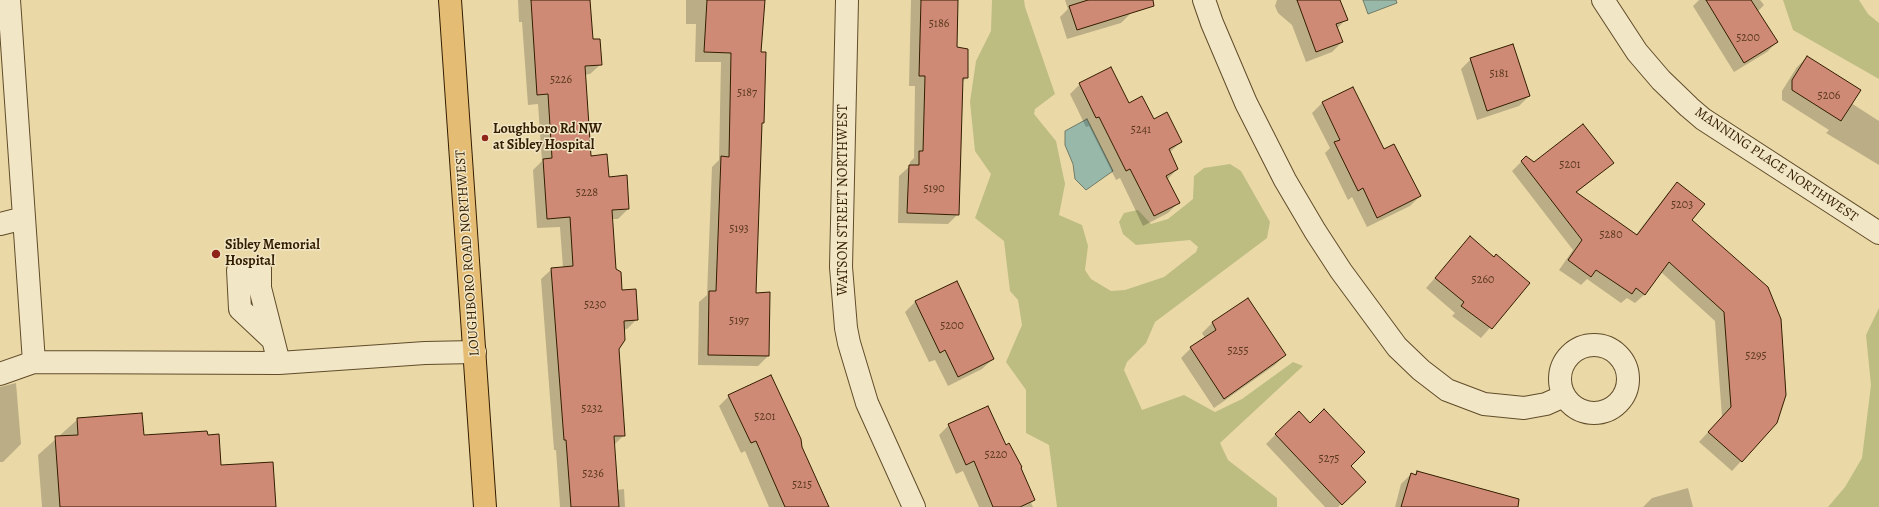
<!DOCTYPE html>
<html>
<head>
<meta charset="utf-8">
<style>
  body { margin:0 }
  canvas { display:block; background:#ead8a6 }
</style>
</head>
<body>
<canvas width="1879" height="507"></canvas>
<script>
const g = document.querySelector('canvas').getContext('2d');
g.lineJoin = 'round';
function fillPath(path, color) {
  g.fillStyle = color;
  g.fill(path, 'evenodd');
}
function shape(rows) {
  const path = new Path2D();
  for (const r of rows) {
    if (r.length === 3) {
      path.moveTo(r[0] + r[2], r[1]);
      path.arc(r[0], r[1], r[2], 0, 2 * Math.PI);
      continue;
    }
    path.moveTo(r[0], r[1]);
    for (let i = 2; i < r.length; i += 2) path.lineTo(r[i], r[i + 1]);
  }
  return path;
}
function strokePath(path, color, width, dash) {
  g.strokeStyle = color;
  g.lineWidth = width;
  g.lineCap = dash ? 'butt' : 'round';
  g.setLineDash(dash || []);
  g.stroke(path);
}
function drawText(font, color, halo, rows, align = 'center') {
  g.font = font + ' Alegreya,serif';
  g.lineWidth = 3;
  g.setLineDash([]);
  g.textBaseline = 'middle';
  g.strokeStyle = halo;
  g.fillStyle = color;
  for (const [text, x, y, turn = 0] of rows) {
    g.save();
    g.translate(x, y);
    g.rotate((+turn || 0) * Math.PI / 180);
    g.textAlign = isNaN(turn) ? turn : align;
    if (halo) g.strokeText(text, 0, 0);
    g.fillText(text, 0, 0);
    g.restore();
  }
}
const green = shape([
  [992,0,1024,0,1025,7,1055,94,1035,109,1034,114,1056,141,1065,184,1059,215,1082,225,1088,246,1085,270,1091,279,1111,291,1125,290,1164,277,1196,252,1198,247,1190,240,1136,245,1123,234,1119,222,1124,213,1138,210,1151,224,1168,219,1193,199,1194,176,1204,168,1230,164,1241,171,1270,222,1267,238,1155,322,1146,343,1127,362,1124,370,1142,410,1184,395,1215,412,1242,399,1293,362,1303,366,1220,443,1228,460,1277,498,1277,507,1057,507,1049,445,1026,433,1026,390,1006,362,1022,325,1018,300,1010,291,1004,241,975,218,991,174,975,151,970,102,976,61,991,31],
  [1783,0,1859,0,1868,14,1879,23,1879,79,1793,30],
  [1879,308,1879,507,1828,507,1845,487,1862,458,1871,385,1866,335]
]);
const water = shape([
  [1363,0,1396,0,1397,3,1368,14,1363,0],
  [1087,119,1113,171,1086,190,1075,179,1073,164,1065,145,1065,131,1087,119]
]);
const shadow = shape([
  [518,0,589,0,592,40,601,64,590,74,584,75,590,157,608,178,626,176,628,209,618,219,612,219,615,269,621,291,637,319,627,329,623,330,618,349,624,435,614,445,617,490,624,489,625,507,560,507,556,450,554,450,541,279,552,269,563,268,560,227,537,228,533,170,542,161,538,104,528,105,522,22,519,22],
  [686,0,764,0,760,53,755,294,768,356,758,366,698,365,699,302,707,295,712,167,719,160,721,62,695,62,696,24,686,24],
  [911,0,957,0,956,48,967,77,962,82,958,214,948,224,898,223,899,176,910,166,910,162,914,158,915,86,909,86],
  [1065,0,1127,0,1131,13,1121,23,1067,39,1060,17,1068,9],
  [1277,0,1339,0,1346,19,1337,29,1342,42,1332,52,1306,62,1292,25,1278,13,1275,6],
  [1699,0,1760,0,1764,5,1757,12,1777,42,1767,52,1734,72,1693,6],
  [1807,57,1851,103,1879,121,1879,165,1826,133,1829,130,1782,100,1782,91,1797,67],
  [1471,59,1529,96,1519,106,1477,120,1461,69],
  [1080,84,1128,104,1181,142,1169,153,1177,169,1167,180,1178,203,1168,213,1143,226,1120,178,1116,180,1089,126,1086,127,1070,94],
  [1353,88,1383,150,1420,196,1410,206,1367,227,1352,197,1348,200,1325,153,1330,148,1312,113,1322,103],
  [1526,157,1534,163,1613,163,1576,193,1635,236,1668,193,1677,184,1690,220,1776,423,1732,471,1699,442,1722,417,1715,321,1661,272,1645,294,1635,303,1627,298,1621,303,1587,279,1581,285,1559,270,1573,250,1512,171],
  [1470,238,1493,258,1529,283,1481,338,1452,316,1455,313,1426,288],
  [956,282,993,359,982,369,948,386,935,360,929,362,905,312,915,302],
  [1247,299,1285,355,1275,365,1214,408,1181,358,1191,348,1205,338,1202,333,1212,323],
  [16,383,21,444,3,462,0,462,0,387],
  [729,396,801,448,828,507,769,507,745,451,741,453,719,406],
  [78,419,143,436,220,466,275,507,42,507,38,455],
  [949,425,1005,446,1034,500,1031,503,1033,507,979,507,963,471,956,474,939,435],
  [1276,434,1350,466,1354,492,1338,507,1325,507,1266,444],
  [1417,472,1507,507,1395,507,1401,484,1411,474,1414,475],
  [1688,488,1693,507,1643,507,1652,498]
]);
const building = shape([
  [531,0,590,0,593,39,600,39,602,65,585,66,591,156,607,154,609,177,627,175,629,209,612,210,616,269,621,272,622,290,636,289,638,320,624,321,625,340,619,349,625,436,614,436,619,507,571,507,566,440,564,440,551,268,573,266,570,217,547,219,543,159,552,158,548,94,537,95,531,0],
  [707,0,765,0,761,52,766,52,764,123,762,123,756,293,770,292,769,356,708,355,709,291,716,291,721,156,729,157,731,53,704,52,707,0],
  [921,0,958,0,957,47,968,49,968,78,963,78,959,215,907,213,909,165,919,165,919,151,923,151,925,76,919,76,921,0],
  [1088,0,1153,0,1154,6,1077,30,1069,6,1088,0],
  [1297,0,1340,0,1348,20,1336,24,1343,42,1316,52,1297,0],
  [1706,0,1751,0,1778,42,1744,63,1706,0],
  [1513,44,1530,96,1487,111,1470,58,1513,44],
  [1807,56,1861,90,1841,121,1792,90,1792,80,1807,56],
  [1111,67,1129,103,1142,96,1154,119,1167,112,1182,142,1169,149,1178,169,1166,176,1180,203,1154,216,1130,169,1126,171,1099,117,1096,118,1079,83,1111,67],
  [1353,87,1384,149,1394,144,1421,196,1377,218,1363,188,1358,191,1334,142,1340,140,1322,102,1353,87],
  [1583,124,1614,163,1576,192,1637,235,1677,182,1705,204,1692,220,1768,287,1781,319,1786,395,1777,423,1742,462,1708,432,1731,407,1724,312,1669,262,1645,295,1636,288,1632,294,1596,270,1591,277,1568,260,1582,240,1521,161,1526,156,1534,162,1583,124],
  [1470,236,1494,257,1496,254,1530,283,1492,329,1461,306,1464,302,1435,278,1470,236],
  [957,281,994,359,958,377,945,350,940,353,915,301,957,281],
  [1248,298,1286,355,1224,399,1190,347,1216,330,1212,322,1248,298],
  [771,375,801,439,802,447,829,507,785,507,756,441,751,443,728,395,771,375],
  [988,406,1006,445,1009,443,1022,467,1021,468,1035,500,1020,507,993,507,974,461,966,465,948,424,988,406],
  [1324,409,1365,452,1351,466,1366,482,1342,505,1275,434,1299,411,1310,423,1324,409],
  [142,413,144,435,207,431,208,435,219,434,221,465,273,462,276,507,60,507,55,436,78,435,77,418,142,413],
  [1417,471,1519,499,1518,507,1401,507,1411,473,1416,475,1417,471]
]);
const minor = shape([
  [9,0,34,362],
  [847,0,841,267,846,328,849,343,867,403,914,507],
  [1204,0,1212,23,1246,103,1285,180,1315,231,1341,271,1397,347,1421,370,1447,390,1484,404,1524,408,1546,404,1564,396],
  [1603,0,1637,52,1661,80,1689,107,1703,119,1879,233],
  [0,224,24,218],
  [260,269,260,288,279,363],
  [238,270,240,309,273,340],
  [1594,379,34],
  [0,374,34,362,279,363,425,353,475,352]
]);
const major = shape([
  [450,0,485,507]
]);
const markers = [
  [485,138,4,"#8f2418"],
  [216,254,5,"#8f2418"]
];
const numberNames = [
  ["5186",939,24],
  ["5200",1748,38],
  ["5181",1499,74],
  ["5226",561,80],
  ["5187",747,93],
  ["5206",1829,96],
  ["5241",1141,130],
  ["5201",1570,165],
  ["5190",934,189],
  ["5228",587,193],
  ["5203",1682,205],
  ["5193",739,229],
  ["5280",1611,235],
  ["5260",1483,280],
  ["5230",595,305],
  ["5197",739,321],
  ["5200",952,326],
  ["5255",1238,351],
  ["5295",1756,356],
  ["5232",592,409],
  ["5201",765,417],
  ["5220",996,455],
  ["5275",1329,459],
  ["5236",593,474],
  ["5215",802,485]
];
const poiNames = [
  ["Loughboro Rd NW",493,130],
  ["at Sibley Hospital",493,146],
  ["Sibley Memorial",225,246],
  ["Hospital",225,262]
];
const streetNames = [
  ["MANNING PLACE NORTHWEST",1776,165,34],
  ["WATSON STREET NORTHWEST",844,200,-90],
  ["LOUGHBORO ROAD NORTHWEST",468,253,-94]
];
fillPath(green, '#bdbd82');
fillPath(water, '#98b9aa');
strokePath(water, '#707b66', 1);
fillPath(shadow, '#0003');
fillPath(building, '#cf8a75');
strokePath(building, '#331d00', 1);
strokePath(minor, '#614c2a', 24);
strokePath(major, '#331d00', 24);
strokePath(minor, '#f1e6c5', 22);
strokePath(major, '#e5bc73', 22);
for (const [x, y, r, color] of markers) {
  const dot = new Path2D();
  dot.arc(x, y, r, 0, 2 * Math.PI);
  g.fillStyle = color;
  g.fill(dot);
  strokePath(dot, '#f1e6c5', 1.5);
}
drawText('12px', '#5a381d', null, numberNames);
drawText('bold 14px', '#331d00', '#f1e6c5', poiNames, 'left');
drawText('14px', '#331d00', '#f1e6c5', streetNames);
</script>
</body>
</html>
